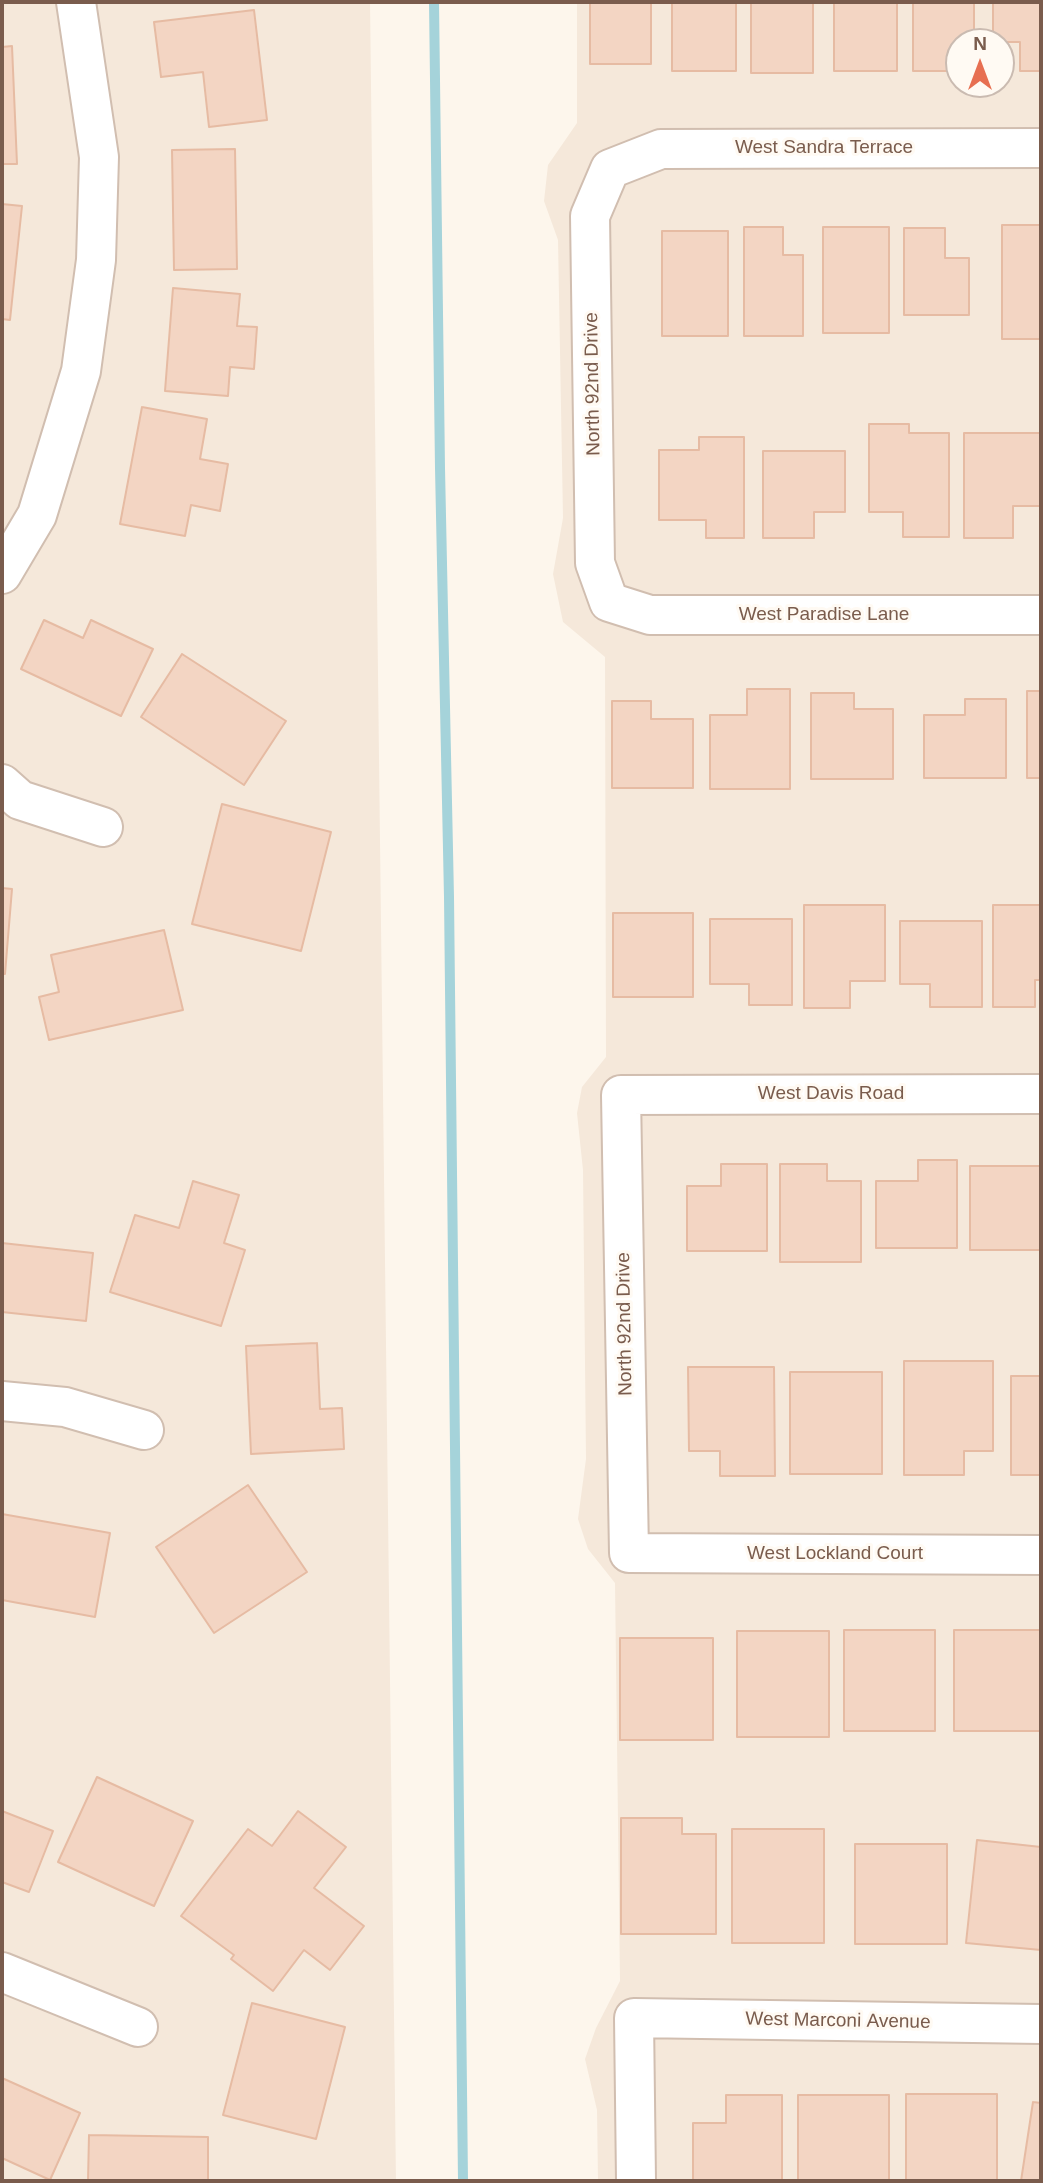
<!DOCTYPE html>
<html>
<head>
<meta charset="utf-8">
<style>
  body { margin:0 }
  #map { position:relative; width:1043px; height:2183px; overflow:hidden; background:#fdf6ec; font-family:Arial,sans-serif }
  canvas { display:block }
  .frame { position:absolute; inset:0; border:4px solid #7a5c4d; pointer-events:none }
  .north { position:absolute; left:945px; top:28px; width:70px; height:70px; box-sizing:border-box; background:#fffaf3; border:2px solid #cabbb1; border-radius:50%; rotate:0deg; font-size:19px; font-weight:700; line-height:28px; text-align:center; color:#7a5c4d }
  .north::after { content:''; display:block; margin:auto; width:24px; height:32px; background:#e76f51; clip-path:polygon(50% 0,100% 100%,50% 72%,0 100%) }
</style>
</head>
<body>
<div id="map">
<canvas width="1043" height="2183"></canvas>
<div class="frame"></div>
<div class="north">N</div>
</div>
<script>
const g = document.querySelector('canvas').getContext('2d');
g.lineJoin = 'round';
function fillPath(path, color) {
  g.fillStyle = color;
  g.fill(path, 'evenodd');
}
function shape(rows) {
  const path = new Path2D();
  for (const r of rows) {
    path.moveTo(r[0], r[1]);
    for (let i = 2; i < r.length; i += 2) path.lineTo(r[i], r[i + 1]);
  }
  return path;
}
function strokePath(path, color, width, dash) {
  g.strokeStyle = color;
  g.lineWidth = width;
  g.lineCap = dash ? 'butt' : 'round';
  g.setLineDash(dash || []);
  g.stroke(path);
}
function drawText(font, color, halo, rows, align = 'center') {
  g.font = font + ' Arial,sans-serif';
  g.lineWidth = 6;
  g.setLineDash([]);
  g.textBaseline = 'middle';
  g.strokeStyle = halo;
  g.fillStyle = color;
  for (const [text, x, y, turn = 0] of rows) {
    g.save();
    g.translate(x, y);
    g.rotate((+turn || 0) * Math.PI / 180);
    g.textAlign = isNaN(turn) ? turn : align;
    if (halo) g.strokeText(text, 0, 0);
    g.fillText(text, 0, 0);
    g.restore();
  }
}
const residential = shape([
  [2,2,370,2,396,2181,2,2181],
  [577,2,1041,2,1041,2181,598,2181,597,2110,585,2059,596,2028,620,1981,615,1583,588,1549,578,1519,586,1459,583,1170,577,1113,582,1087,606,1057,605,657,563,622,553,574,563,518,558,240,544,201,548,165,577,123],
  [959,42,1001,42,1001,84,959,84]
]);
const stream = shape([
  [434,2,440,468,449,897,463,2181]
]);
const building = shape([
  [590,2,651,2,651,64,590,64,590,2],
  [672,2,736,2,736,71,672,71,672,2],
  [751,2,813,2,813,73,751,73,751,2],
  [834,2,897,2,897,71,834,71,834,2],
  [913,2,974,2,974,42,959,42,959,47,953,47,953,71,913,71,913,2],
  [993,2,1041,2,1041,71,1020,71,1020,42,993,42,993,2],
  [254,10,267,120,209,127,203,72,161,77,154,22,254,10],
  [12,46,17,164,2,164,2,47,12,46],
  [235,149,237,269,174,270,172,150,235,149],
  [2,204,22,206,10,320,2,319,2,204],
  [1002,225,1041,225,1041,339,1002,339,1002,225],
  [744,227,783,227,783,255,803,255,803,336,744,336,744,227],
  [823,227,889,227,889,333,823,333,823,227],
  [904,228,945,228,945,258,969,258,969,315,904,315,904,228],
  [662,231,728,231,728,336,662,336,662,231],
  [173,288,240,294,237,326,257,327,254,369,230,367,228,396,165,391,173,288],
  [142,407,207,419,200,459,228,464,220,511,191,505,185,536,120,524,142,407],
  [869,424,909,424,909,433,949,433,949,537,903,537,903,512,869,512,869,424],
  [964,433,1041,433,1041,506,1013,506,1013,538,964,538,964,433],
  [699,437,744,437,744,538,706,538,706,520,659,520,659,450,699,450,699,437],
  [763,451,845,451,845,512,814,512,814,538,763,538,763,451],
  [44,620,83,638,91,620,153,649,121,716,21,669,44,620],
  [182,654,286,721,244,785,141,717,182,654],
  [747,689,790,689,790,789,710,789,710,715,747,715,747,689],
  [1027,691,1041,691,1041,778,1027,778,1027,691],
  [811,693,854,693,854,709,893,709,893,779,811,779,811,693],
  [965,699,1006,699,1006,778,924,778,924,715,965,715,965,699],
  [612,701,651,701,651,719,693,719,693,788,612,788,612,701],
  [222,804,331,832,301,951,192,924,222,804],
  [2,888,12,889,5,974,2,974,2,888],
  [804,905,885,905,885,981,850,981,850,1008,804,1008,804,905],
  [993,905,1041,905,1041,980,1035,980,1035,1007,993,1007,993,905],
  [613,913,693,913,693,997,613,997,613,913],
  [710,919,792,919,792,1005,749,1005,749,984,710,984,710,919],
  [900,921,982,921,982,1007,930,1007,930,984,900,984,900,921],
  [164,930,183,1010,49,1040,39,997,59,992,51,955,164,930],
  [918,1160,957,1160,957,1248,876,1248,876,1181,918,1181,918,1160],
  [721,1164,767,1164,767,1251,687,1251,687,1186,721,1186,721,1164],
  [780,1164,827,1164,827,1181,861,1181,861,1262,780,1262,780,1164],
  [970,1166,1041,1166,1041,1250,970,1250,970,1166],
  [193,1181,239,1195,224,1243,245,1250,221,1326,110,1292,135,1215,179,1228,193,1181],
  [2,1243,93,1253,86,1321,2,1312,2,1243],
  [317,1343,320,1409,342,1408,344,1449,251,1454,246,1346,317,1343],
  [904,1361,993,1361,993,1451,964,1451,964,1475,904,1475,904,1361],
  [688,1367,774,1367,775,1476,720,1476,720,1451,689,1451,688,1367],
  [790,1372,882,1372,882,1474,790,1474,790,1372],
  [1011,1376,1041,1376,1041,1475,1011,1475,1011,1376],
  [248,1485,307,1572,214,1633,156,1547,248,1485],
  [2,1514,110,1533,95,1617,2,1600,2,1514],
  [844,1630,935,1630,935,1731,844,1731,844,1630],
  [954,1630,1041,1630,1041,1731,954,1731,954,1630],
  [737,1631,829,1631,829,1737,737,1737,737,1631],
  [620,1638,713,1638,713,1740,620,1740,620,1638],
  [97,1777,193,1821,154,1906,58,1862,97,1777],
  [2,1811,53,1831,29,1892,2,1882,2,1811],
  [298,1811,346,1847,314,1888,364,1926,330,1970,304,1950,273,1991,231,1959,234,1955,181,1916,248,1829,272,1846,298,1811],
  [621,1818,682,1818,682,1834,716,1834,716,1934,621,1934,621,1818],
  [732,1829,824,1829,824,1943,732,1943,732,1829],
  [977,1840,1041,1847,1041,1950,966,1943,977,1840],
  [855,1844,947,1844,947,1944,855,1944,855,1844],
  [252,2003,345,2027,316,2139,223,2115,252,2003],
  [2,2078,80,2113,50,2180,2,2158,2,2078],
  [906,2094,997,2094,997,2181,906,2181,906,2094],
  [726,2095,782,2095,782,2181,693,2181,693,2123,726,2123,726,2095],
  [798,2095,889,2095,889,2181,798,2181,798,2095],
  [1033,2102,1041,2103,1041,2181,1021,2181,1033,2102],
  [89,2135,208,2137,208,2181,88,2181,89,2135]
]);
const minor = shape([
  [1041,148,661,149,610,169,590,216,595,563,609,602,650,615,1041,615],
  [2,574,37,515,81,371,96,260,99,157,76,2],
  [2,784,20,800,103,827],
  [1041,1094,621,1095,629,1553,1041,1555],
  [2,1401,65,1407,144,1430],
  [2,1972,138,2027],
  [636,2181,634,2018,1041,2024]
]);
const streetNames = [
  ["West Sandra Terrace",824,148],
  ["North 92nd Drive",593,384,-91],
  ["West Paradise Lane",824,615],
  ["West Davis Road",831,1094],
  ["North 92nd Drive",625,1324,-91],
  ["West Lockland Court",835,1554],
  ["West Marconi Avenue",838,2021,1]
];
fillPath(residential, '#f5e8da');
strokePath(stream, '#a5d3da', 10);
fillPath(building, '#f3d5c3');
strokePath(building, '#e6bba3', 2);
strokePath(minor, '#d1beb0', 42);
strokePath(minor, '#fff', 38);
drawText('19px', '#7a5c4d', '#fffaf3', streetNames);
</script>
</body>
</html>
